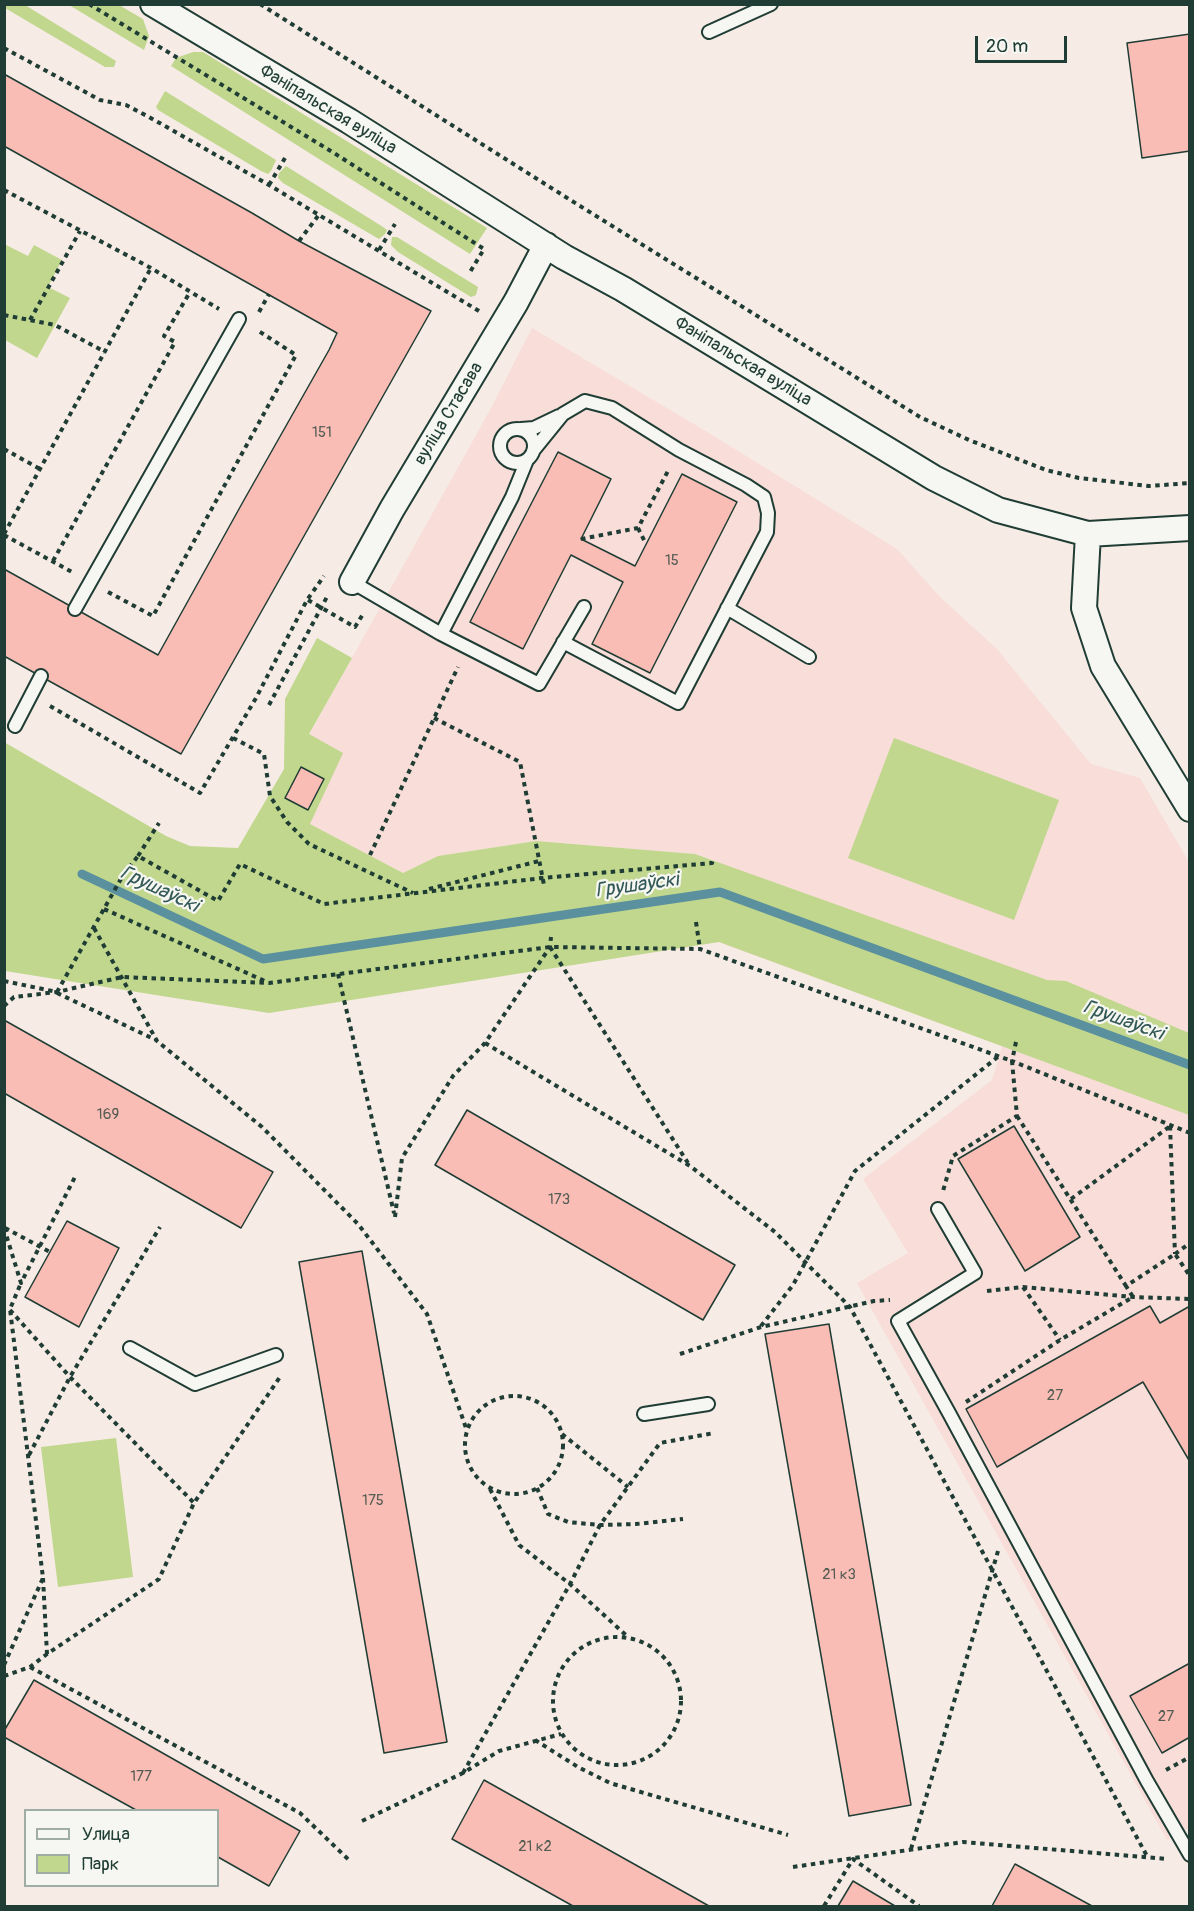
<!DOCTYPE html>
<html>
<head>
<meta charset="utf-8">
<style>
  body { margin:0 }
  #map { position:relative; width:1194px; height:1911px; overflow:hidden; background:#f7ebe6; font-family:Pangolin,sans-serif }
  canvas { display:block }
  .frame { position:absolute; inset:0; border:6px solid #1f3d34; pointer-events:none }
  .legend { position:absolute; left:24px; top:1809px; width:195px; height:78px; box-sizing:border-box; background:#f6f6f2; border:2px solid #a0aca6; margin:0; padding:8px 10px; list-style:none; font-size:18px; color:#1f3d34 }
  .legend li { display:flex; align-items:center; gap:12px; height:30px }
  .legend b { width:30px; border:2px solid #a0aca6 }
  .scale { position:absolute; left:975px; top:36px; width:92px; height:27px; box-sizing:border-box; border:3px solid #1f3d34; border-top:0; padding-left:8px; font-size:18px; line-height:21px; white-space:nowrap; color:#1f3d34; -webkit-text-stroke:4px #f6f6f2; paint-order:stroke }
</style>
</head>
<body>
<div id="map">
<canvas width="1194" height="1911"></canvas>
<div class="frame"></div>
<ul class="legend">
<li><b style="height:8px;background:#f6f6f2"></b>Улица</li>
<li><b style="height:16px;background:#c0d78d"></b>Парк</li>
</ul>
<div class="scale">20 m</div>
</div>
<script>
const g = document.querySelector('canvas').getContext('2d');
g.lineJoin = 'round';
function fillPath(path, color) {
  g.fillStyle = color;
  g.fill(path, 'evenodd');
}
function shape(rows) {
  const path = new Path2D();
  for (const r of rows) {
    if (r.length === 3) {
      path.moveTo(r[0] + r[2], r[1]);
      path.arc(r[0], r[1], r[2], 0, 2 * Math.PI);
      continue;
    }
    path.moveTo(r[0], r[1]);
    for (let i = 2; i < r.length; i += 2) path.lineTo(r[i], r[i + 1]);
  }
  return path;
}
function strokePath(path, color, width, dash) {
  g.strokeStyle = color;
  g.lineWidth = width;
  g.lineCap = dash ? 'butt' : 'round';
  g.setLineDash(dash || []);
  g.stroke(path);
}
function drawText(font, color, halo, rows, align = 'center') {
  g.font = font + ' Pangolin,sans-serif';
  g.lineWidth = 4.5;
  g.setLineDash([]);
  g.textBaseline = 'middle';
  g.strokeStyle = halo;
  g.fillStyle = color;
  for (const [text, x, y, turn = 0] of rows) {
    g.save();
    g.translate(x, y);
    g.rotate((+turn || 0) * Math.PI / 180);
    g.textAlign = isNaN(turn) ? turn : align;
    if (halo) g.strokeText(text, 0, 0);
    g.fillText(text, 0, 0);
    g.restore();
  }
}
const built = shape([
  [532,328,709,433,897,549,941,598,997,649,1091,764,1140,778,1190,864,1189,1828,1167,1840,857,1283,908,1253,863,1179,992,1080,1002,1046,726,945,719,862,695,854,536,841,438,856,403,873,310,824,342,753,309,735,490,410]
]);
const green = shape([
  [5,4,25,5,116,61,114,67,105,67,5,8],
  [69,5,119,5,143,19,149,36,144,50],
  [193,52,203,52,487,228,470,254,171,66,176,58],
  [165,91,276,160,271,171,268,174,261,171,158,110,156,107],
  [286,166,383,227,387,230,385,234,379,239,283,183,278,178,279,173],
  [392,237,397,237,478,287,476,295,471,297,398,252,391,245],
  [4,244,28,256,34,245,62,260,48,287,70,298,37,358,5,340],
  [317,638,352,658,309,734,343,753,310,824,403,873,438,856,536,841,695,854,1047,980,1066,981,1189,1033,1189,1115,719,942,269,1013,5,971,4,742,166,836,190,846,238,848,284,769,285,699],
  [894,738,1059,800,1014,920,848,858],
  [116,1438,133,1577,58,1587,41,1447]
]);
const stream = shape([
  [82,874,263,959,720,892,1190,1065]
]);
const building = shape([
  [1190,34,1190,151,1142,158,1127,43,1190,34],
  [4,74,252,213,299,241,431,311,181,754,4,656,4,569,158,655,244,500,329,350,337,333,4,146,4,74],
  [558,452,611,479,581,539,635,566,682,474,737,502,650,673,592,644,623,582,571,555,523,649,470,622,558,452],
  [301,767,324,779,308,810,285,798,301,767],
  [4,1020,273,1172,241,1228,4,1093,4,1020],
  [467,1110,735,1265,703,1320,435,1165,467,1110],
  [1014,1126,1080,1237,1025,1271,958,1159,1014,1126],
  [67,1221,119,1248,79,1327,25,1297,67,1221],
  [362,1251,447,1742,384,1753,299,1262,362,1251],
  [1150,1306,1160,1323,1190,1306,1190,1462,1143,1382,997,1467,966,1409,1150,1306],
  [829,1324,911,1805,849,1816,765,1334,829,1324],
  [1190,1663,1190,1737,1162,1753,1130,1696,1190,1663],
  [34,1680,300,1831,269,1886,218,1857,218,1810,136,1810,4,1737,4,1731,34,1680],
  [484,1780,709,1906,573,1906,483,1856,452,1839,484,1780],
  [1015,1864,1092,1906,992,1906,1015,1864],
  [853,1881,895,1906,838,1906,853,1881]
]);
const path = shape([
  [89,4,334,153,484,249,470,272],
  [260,4,572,201,920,417,969,440,1046,470,1079,478,1149,486,1190,483],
  [4,48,100,100,126,105,149,117,269,185,479,311],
  [269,185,285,158],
  [4,190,151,268,219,309],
  [299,241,318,216],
  [379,250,395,224],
  [259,312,269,294],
  [4,315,55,325,105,352],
  [30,320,80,231],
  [4,449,40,469],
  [638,528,646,544],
  [4,534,151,268],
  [4,535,72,572],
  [581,539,638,528,669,469],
  [53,561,175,342,164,336,190,292],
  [108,592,153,616,296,355,257,330],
  [308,600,355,627,363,614],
  [269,705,328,595],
  [50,706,200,793,256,698,307,600,324,576],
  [434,718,520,762,544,885],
  [233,738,264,754,270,796,287,822,309,844,413,893],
  [370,855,458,667],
  [138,856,159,823],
  [429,889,539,861],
  [104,909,267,982],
  [696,922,700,949],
  [94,928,157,1041,262,1127,358,1224,427,1314,467,1431],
  [550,947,688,1163],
  [338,974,394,1213],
  [4,981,57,992,122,877,138,856,218,901,240,864,324,904,542,878,712,863,713,860],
  [57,993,156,1040],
  [4,1006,14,997,57,992,122,977,269,983,550,947,700,949,1012,1061,1017,1116,953,1156,943,1191],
  [1016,1042,1012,1061,1190,1133],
  [485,1043,690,1166,775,1232,850,1307,1148,1858],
  [1017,1116,1126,1286],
  [1170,1126,1175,1254],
  [1071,1199,1169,1127],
  [395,1217,402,1158,453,1076,485,1043,550,947,551,937],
  [4,1228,21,1283,75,1177],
  [5,1228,50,1252],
  [1175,1254,1190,1243],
  [1023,1287,1060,1340],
  [987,1291,1023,1287,1133,1297,1190,1299],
  [10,1310,70,1377,194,1503],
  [761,1326,793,1285,855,1171,999,1056],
  [680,1354,761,1327,874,1301,890,1300],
  [514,1445,49],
  [966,1402,1060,1340,1133,1297,1126,1286,1175,1254,1190,1276],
  [562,1434,628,1487],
  [29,1455,70,1377,160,1227],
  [537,1488,548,1514,568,1522,600,1525,636,1524,683,1519],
  [490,1489,519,1545,570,1584,628,1637],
  [43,1578,47,1654],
  [617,1701,64],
  [4,1665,43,1578,10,1309,21,1283],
  [30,1667,300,1813,351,1862],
  [4,1676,30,1667,47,1654,159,1579,194,1503,280,1377],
  [535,1740,578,1767,610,1783,788,1835],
  [1166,1770,1190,1757],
  [463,1773,570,1584,600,1525,660,1443,714,1433],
  [362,1821,463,1773,499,1751,561,1734],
  [911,1849,998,1551],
  [793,1867,963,1842,1168,1859],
  [824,1906,853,1859,919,1906]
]);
const service = shape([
  [709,32,771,4],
  [517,446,17],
  [521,429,534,428,559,416],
  [533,451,563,414,585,401,612,408,679,450,746,485,764,497,768,513,767,532,678,703,563,642],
  [352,582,441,634,539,684,584,607],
  [727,608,809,657],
  [75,609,239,319],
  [441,634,512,497,527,460],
  [15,726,41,676],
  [938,1209,975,1273,898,1321,949,1413,1147,1781,1190,1855],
  [130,1348,195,1384,276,1355],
  [644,1414,708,1404]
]);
const minor = shape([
  [153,4,349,121,564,257,623,289,934,478,998,510,1088,534,1190,528],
  [1088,534,1084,608,1103,666,1190,809],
  [352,582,392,509,516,302,546,245]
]);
const numberNames = [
  ["151",322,433],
  ["15",672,561],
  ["169",108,1115],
  ["173",559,1200],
  ["27",1055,1396],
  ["175",373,1501],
  ["21 к3",839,1575],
  ["27",1166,1717],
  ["177",141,1777],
  ["21 к2",535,1847]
];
const streetNames = [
  ["Фаніпальская вуліца",328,110,31],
  ["Фаніпальская вуліца",743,362,31],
  ["вуліца Стасава",449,414,-59]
];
const waterNames = [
  ["Грушаўскі",637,886,-8],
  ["Грушаўскі",159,890,25],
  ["Грушаўскі",1123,1021,20]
];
fillPath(built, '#f8ddd8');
fillPath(green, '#c0d78d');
strokePath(stream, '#5b909e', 9);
fillPath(building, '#f9bdb6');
strokePath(building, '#1f3d34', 1.5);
strokePath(service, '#1f3d34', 16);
strokePath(minor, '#1f3d34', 28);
strokePath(path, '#1f3d34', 4, [4.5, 4.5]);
strokePath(service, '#f6f6f2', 12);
strokePath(minor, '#f6f6f2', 24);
drawText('15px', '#565d54', null, numberNames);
drawText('18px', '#1f3d34', '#f6f6f2', streetNames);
drawText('italic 20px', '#335957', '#f6f6f2', waterNames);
</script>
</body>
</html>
